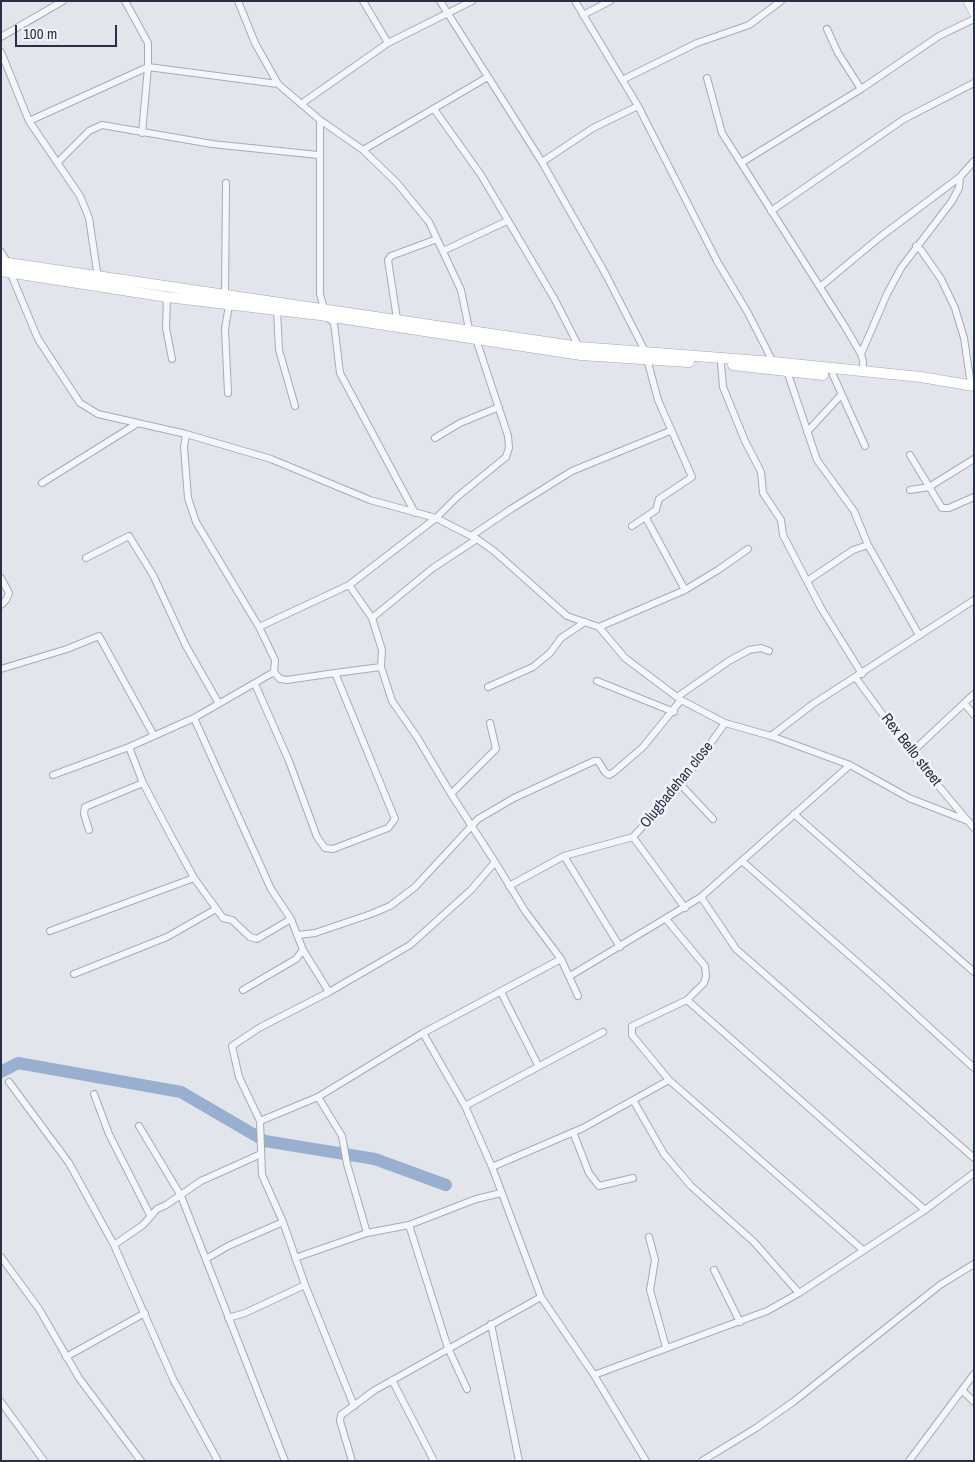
<!DOCTYPE html>
<html>
<head>
<meta charset="utf-8">
<style>
  body { margin:0 }
  #map { position:relative; width:975px; height:1462px; overflow:hidden; background:#e2e5ec; font-family:"Archivo Narrow",sans-serif }
  canvas { display:block }
  .frame { position:absolute; inset:0; border:2px solid #283046; pointer-events:none }
  .scale { position:absolute; left:15px; top:25px; width:102px; height:22px; box-sizing:border-box; border:2px solid #283046; border-top:0; padding-left:6px; font-size:15px; line-height:18px; white-space:nowrap; color:#283046; -webkit-text-stroke:4px #f2f4f9; paint-order:stroke }
</style>
</head>
<body>
<div id="map">
<canvas width="975" height="1462"></canvas>
<div class="frame"></div>
<div class="scale">100 m</div>
</div>
<script>
const g = document.querySelector('canvas').getContext('2d');
g.lineJoin = 'round';
function shape(rows) {
  const path = new Path2D();
  for (const r of rows) {
    path.moveTo(r[0], r[1]);
    for (let i = 2; i < r.length; i += 2) path.lineTo(r[i], r[i + 1]);
  }
  return path;
}
function strokePath(path, color, width, dash) {
  g.strokeStyle = color;
  g.lineWidth = width;
  g.lineCap = dash ? 'butt' : 'round';
  g.setLineDash(dash || []);
  g.stroke(path);
}
function drawText(font, color, halo, rows, align = 'center') {
  g.font = font + ' "Archivo Narrow",sans-serif';
  g.lineWidth = 5;
  g.setLineDash([]);
  g.textBaseline = 'middle';
  g.strokeStyle = halo;
  g.fillStyle = color;
  for (const [text, x, y, turn = 0] of rows) {
    g.save();
    g.translate(x, y);
    g.rotate((+turn || 0) * Math.PI / 180);
    g.textAlign = isNaN(turn) ? turn : align;
    if (halo) g.strokeText(text, 0, 0);
    g.fillText(text, 0, 0);
    g.restore();
  }
}
const river = shape([
  [1,1072,18,1063,181,1092,265,1141,375,1159,446,1185]
]);
const minor = shape([
  [125,1,148,43,148,67,142,133],
  [238,1,255,43,278,84,320,120,363,150,397,183,429,222,461,290,469,329],
  [363,1,388,43],
  [440,1,542,162,605,273,645,351],
  [575,1,638,106,717,261,748,313,774,364],
  [583,15,610,1],
  [827,29,838,53,861,89],
  [1,37,63,1],
  [1,52,29,121,80,196,89,218,98,278],
  [707,78,722,133,844,325,861,354,863,361,863,372],
  [622,80,697,43,749,25,781,1],
  [301,104,388,43,472,1],
  [434,109,481,175,555,300,580,349],
  [320,120,320,294,326,316,334,323,340,373,415,513],
  [29,121,148,67,278,84],
  [363,150,486,78],
  [58,162,89,131,102,125,212,144,318,155],
  [542,162,593,128,638,106],
  [741,163,861,89,939,36,974,19],
  [771,211,904,119,974,83],
  [916,246,921,250,941,279,955,308,964,338,971,385],
  [443,251,507,221],
  [1,252,8,263],
  [10,272,38,339,80,403,98,414,186,434,271,459,370,500,436,518,477,539,494,551,567,616,599,627,625,658,681,700,725,723,771,736,850,765,909,798,968,821,974,828],
  [820,287,880,237,960,177,974,161],
  [225,295,226,183],
  [167,297,166,328,172,359],
  [277,310,279,350,295,406],
  [397,319,388,260,391,256,437,239],
  [861,354,887,294,901,268,952,201,959,188,960,177],
  [721,364,723,387,745,441,761,472,763,493,781,520,783,535,821,608,862,674],
  [787,371,817,460,854,511,868,545],
  [833,375,865,446],
  [228,393,225,329,229,305],
  [807,432,841,395],
  [435,438,460,423,499,407],
  [910,455,942,508,949,508,974,497],
  [42,483,138,423],
  [910,490,929,487,974,459],
  [646,518,685,590],
  [632,526,656,510,659,499,692,477,658,400,647,359],
  [471,536,511,509,572,471,670,431],
  [86,558,129,536,153,575,186,646,218,702],
  [1,578,9,593,6,600,1,605],
  [807,581,853,550,868,545,919,635],
  [349,585,372,618,382,650,381,667,392,701,417,737,451,794,495,862,471,890,410,945,329,992,259,1028,232,1046,239,1077,260,1121,262,1175,283,1222,305,1285,354,1406],
  [372,618,433,568,477,539],
  [259,627,349,585,436,518,457,497,506,457,509,448,508,436,476,339],
  [599,627,685,590,718,570,748,549],
  [1,669,67,649,99,636,153,734],
  [274,672,280,679,287,680,335,673],
  [856,678,911,753,967,820],
  [597,681,674,712],
  [255,684,289,761,317,837,325,848,333,849,388,828,395,819,335,673,381,667],
  [488,687,533,667,550,653,561,638,585,622],
  [677,697,729,661,749,650,761,648,769,651],
  [964,703,974,715],
  [194,718,271,889,291,919,303,950,329,992],
  [771,736,813,704,974,600],
  [129,747,143,783,170,834,194,878,223,918,232,920,250,937,257,939,291,919],
  [911,753,974,694],
  [53,775,129,747,194,718,274,672,275,660,259,627,196,522,188,498,184,447,186,434],
  [681,785,713,819],
  [451,794,496,749,490,723],
  [794,814,974,972],
  [89,830,84,814,85,807,143,783],
  [633,837,685,908],
  [564,856,633,837,681,785,725,723],
  [742,861,881,983,974,1068],
  [495,862,525,911,561,959,578,996],
  [509,886,564,856,620,947],
  [701,897,736,949,974,1158],
  [666,919,705,966,706,976,704,983,687,1000,632,1026,632,1035,669,1080,863,1250],
  [50,931,194,878],
  [298,935,315,933,371,914,390,906,415,887,478,819,514,798,594,761,598,761,605,772,609,775,614,772,643,747,681,700],
  [74,974,167,937,216,909],
  [570,976,701,897,850,765],
  [243,990,296,959,303,950],
  [501,992,538,1065],
  [687,1000,925,1210],
  [423,1033,465,1106,492,1167,541,1297,594,1375,646,1461],
  [9,1082,69,1163,114,1245,173,1379,218,1461],
  [94,1094,109,1134,150,1215],
  [318,1097,342,1136,347,1164,367,1233],
  [633,1100,664,1154,691,1186,754,1242,799,1293],
  [465,1106,603,1032],
  [260,1121,318,1097,423,1033,561,959],
  [139,1126,181,1196,285,1461],
  [573,1132,589,1173,599,1186,633,1178],
  [492,1167,583,1128,669,1080],
  [409,1225,448,1348,467,1389],
  [649,1237,655,1260,650,1290,666,1347],
  [114,1245,143,1225,157,1209,166,1205,201,1181,261,1154],
  [1,1257,39,1309,79,1378,141,1461],
  [295,1258,367,1233,409,1225,476,1199,501,1193],
  [206,1259,228,1246,283,1222],
  [714,1270,740,1322],
  [228,1318,245,1313,305,1285],
  [491,1324,519,1461],
  [66,1357,145,1313],
  [594,1375,767,1311,799,1293,925,1210,974,1173],
  [392,1380,434,1461],
  [963,1391,974,1402],
  [1,1402,44,1461],
  [352,1461,340,1421,341,1415,375,1390,541,1297],
  [702,1461,756,1428,793,1402,940,1285,974,1264],
  [909,1461,974,1374]
]);
const tertiary = shape([
  [968,1,974,13]
]);
const primary = shape([
  [1,262,580,347,773,362,921,377,974,386],
  [1,271,167,297,320,315,581,355,689,362],
  [733,365,823,375]
]);
const streetNames = [
  ["Rex Bello street",911,750,52],
  ["Olugbadehan close",677,785,-51]
];
strokePath(river, '#99afd0', 12);
strokePath(minor, '#a6abb7', 8);
strokePath(tertiary, '#a6abb7', 10);
strokePath(primary, '#a0a8b9', 11);
strokePath(minor, '#f5f6f9', 6);
strokePath(tertiary, '#f5f6f9', 9);
strokePath(primary, '#fff', 10);
drawText('15px', '#283046', '#f2f4f9', streetNames);
</script>
</body>
</html>
